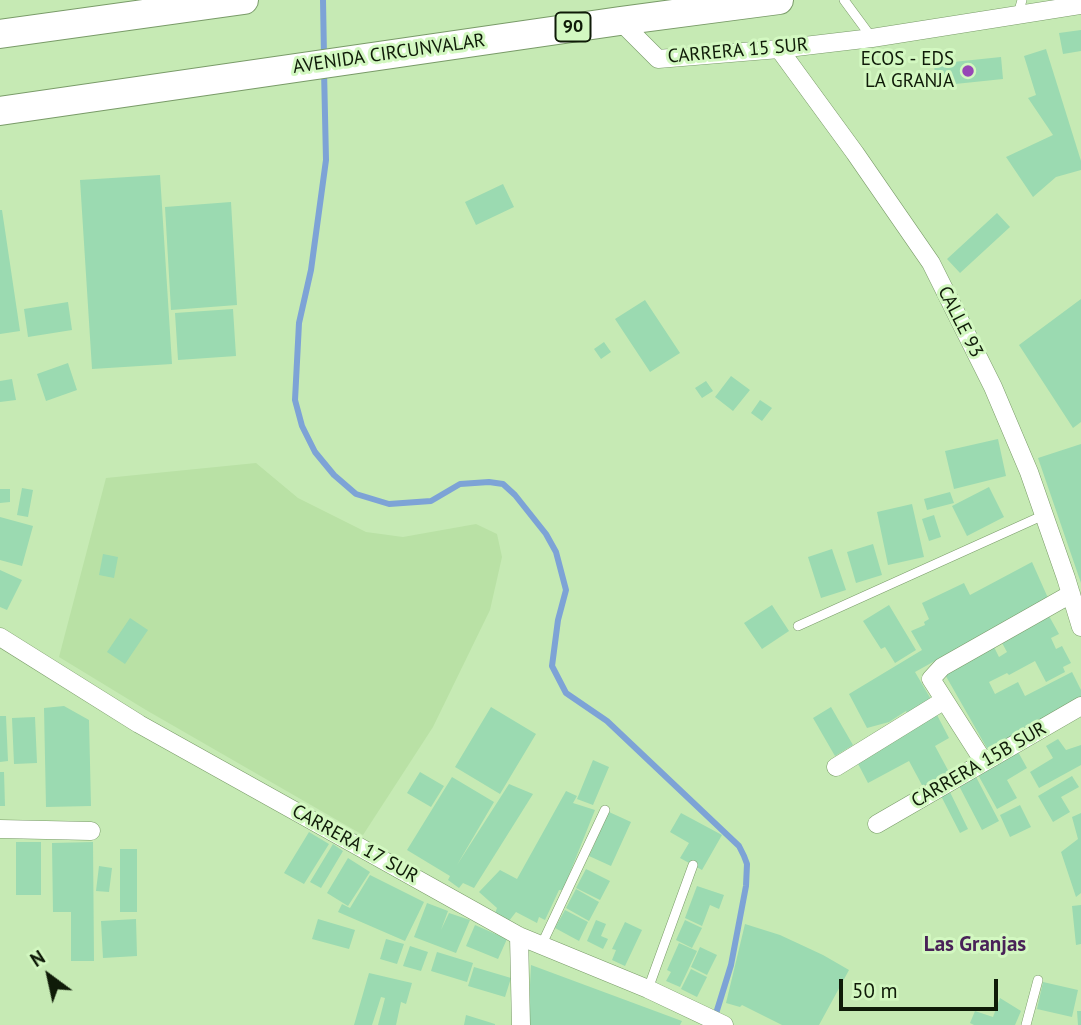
<!DOCTYPE html>
<html>
<head>
<meta charset="utf-8">
<style>
  body { margin:0 }
  #map { position:relative; width:1081px; height:1025px; overflow:hidden; background:#c6eab4; font-family:"PT Sans",sans-serif }
  canvas { display:block }
  .north { position:absolute; left:14px; top:941px; width:70px; height:70px; -webkit-text-stroke:5px #d3f8c1; paint-order:stroke; rotate:327deg; font-size:19px; font-weight:700; line-height:28px; text-align:center; color:#0f1b08 }
  .north::after { content:''; display:block; margin:auto; width:24px; height:32px; background:#0f1b08; clip-path:polygon(50% 0,100% 100%,50% 72%,0 100%) }
  .scale { position:absolute; left:839px; top:979px; width:159px; height:32px; box-sizing:border-box; border:4px solid #0f1b08; border-top:0; padding-left:9px; font-size:21px; line-height:24px; white-space:nowrap; color:#0f1b08; -webkit-text-stroke:5px #d3f8c1; paint-order:stroke }
</style>
</head>
<body>
<div id="map">
<canvas width="1081" height="1025"></canvas>
<div class="north">N</div>
<div class="scale">50 m</div>
</div>
<script>
const g = document.querySelector('canvas').getContext('2d');
g.lineJoin = 'round';
function fillPath(path, color) {
  g.fillStyle = color;
  g.fill(path, 'evenodd');
}
function shape(rows) {
  const path = new Path2D();
  for (const r of rows) {
    path.moveTo(r[0], r[1]);
    for (let i = 2; i < r.length; i += 2) path.lineTo(r[i], r[i + 1]);
  }
  return path;
}
function strokePath(path, color, width, dash) {
  g.strokeStyle = color;
  g.lineWidth = width;
  g.lineCap = dash ? 'butt' : 'round';
  g.setLineDash(dash || []);
  g.stroke(path);
}
function drawText(font, color, halo, rows, align = 'center') {
  g.font = font + ' "PT Sans",sans-serif';
  g.lineWidth = 6;
  g.setLineDash([]);
  g.textBaseline = 'middle';
  g.strokeStyle = halo;
  g.fillStyle = color;
  for (const [text, x, y, turn = 0] of rows) {
    g.save();
    g.translate(x, y);
    g.rotate((+turn || 0) * Math.PI / 180);
    g.textAlign = isNaN(turn) ? turn : align;
    if (halo) g.strokeText(text, 0, 0);
    g.fillText(text, 0, 0);
    g.restore();
  }
}
const built = shape([
  [256,463,298,498,366,532,403,537,476,524,497,534,502,557,490,610,433,727,363,835,146,710,59,657,106,478]
]);
const stream = shape([
  [323,0,324,56],
  [324,70,326,160,311,270,299,323,295,400,302,426,315,452,334,475,356,494,389,504,431,501,460,484,489,482,503,484,515,495,546,534,556,552,566,590,558,620,552,666,566,693,607,721,739,846,744,856,747,864,746,886,731,965,714,1020]
]);
const building = shape([
  [1081,30,1081,51,1063,54,1059,33],
  [1046,49,1081,161,1081,170,1056,177,1033,197,1006,157,1053,135,1028,98,1036,95,1024,56],
  [1001,57,1003,79,936,86,934,64],
  [160,175,172,364,92,369,80,180],
  [503,184,514,207,476,225,465,202],
  [231,202,237,305,171,310,165,207],
  [0,210,2,210,20,331,0,334],
  [997,213,1010,227,960,273,947,259],
  [1081,299,1081,422,1073,428,1019,345],
  [645,300,680,353,650,372,615,319],
  [68,302,72,330,28,337,24,309],
  [233,309,236,356,178,360,175,313],
  [604,342,611,352,601,359,594,349],
  [68,363,77,390,46,401,37,374],
  [731,376,750,390,733,411,715,397],
  [12,379,16,400,0,402,0,381],
  [706,381,713,391,702,398,695,388],
  [760,400,772,408,762,421,751,413],
  [998,439,1006,476,954,489,945,451],
  [1081,444,1081,583,1038,458],
  [989,487,1004,517,967,536,952,506],
  [22,488,33,490,28,517,17,515],
  [0,489,10,489,10,502,0,503],
  [950,492,954,503,927,510,924,499],
  [912,504,924,557,888,565,877,512],
  [934,515,941,537,929,541,922,519],
  [0,517,33,526,22,566,0,560],
  [873,544,882,575,856,583,847,552],
  [832,549,846,590,821,598,808,557],
  [103,554,118,557,114,578,99,575],
  [1032,562,1048,598,915,672,932,701,908,714,906,711,889,722,867,728,849,694,922,650,911,631,925,625,924,622,929,619,922,603,964,583,970,595],
  [0,570,22,580,7,610,0,607],
  [772,605,789,631,762,649,744,623],
  [889,605,916,650,895,663,885,647,881,649,863,621],
  [1049,616,1059,634,1051,638,1056,649,1062,646,1071,663,1063,667,1065,672,1046,682,1035,661,1009,675,1007,673,989,682,995,694,1018,682,1025,696,1072,672,1081,690,1081,702,988,750,943,671,993,645,999,657,1007,652,1001,641],
  [130,618,148,630,125,664,107,652],
  [64,706,89,720,91,806,46,807,44,708],
  [491,707,536,734,500,794,455,767],
  [831,707,853,745,835,756,813,718],
  [937,715,949,738,935,746,949,772,923,787,909,761,868,783,856,760],
  [0,716,6,716,8,761,0,762],
  [35,717,37,763,14,764,12,718],
  [1058,739,1066,750,1081,745,1081,765,1039,788,1030,772,1053,758,1046,746],
  [1017,750,1027,768,1007,780,1017,798,997,809,977,773],
  [593,760,609,767,593,805,577,799],
  [0,772,4,772,5,806,0,806],
  [420,772,444,786,431,807,407,793],
  [974,773,999,821,982,830,957,782],
  [1072,776,1079,787,1061,797,1070,812,1053,822,1038,796],
  [452,777,494,802,457,865,509,784,533,794,474,888,463,883,459,888,448,880,450,876,407,850],
  [948,788,968,829,960,833,939,792],
  [566,791,577,796,573,803,595,810,563,890,559,890,545,920,539,917,537,923,516,912,509,921,494,916,497,908,479,892,500,870,517,879],
  [1020,805,1031,827,1010,837,1000,815],
  [609,812,631,822,611,866,589,856],
  [681,813,722,835,702,870,680,858,689,843,670,832],
  [1081,813,1081,893,1076,897,1061,852,1078,839,1072,817],
  [309,832,329,844,304,884,284,873],
  [16,842,41,842,41,895,16,895],
  [93,842,94,961,71,961,71,912,53,912,52,843],
  [333,844,343,851,321,888,310,882],
  [120,849,137,849,137,912,120,912],
  [348,858,370,872,348,906,327,893],
  [99,866,112,868,109,892,96,891],
  [586,869,610,881,600,900,576,888],
  [370,875,424,902,405,941,338,912,342,904,350,908],
  [697,886,724,895,719,909,710,905,702,926,685,918],
  [576,889,599,902,589,921,566,908],
  [427,903,448,911,441,930,449,913,470,920,456,953,414,937],
  [1081,905,1081,944,1076,945,1072,906],
  [565,910,588,922,579,941,555,928],
  [136,919,137,956,103,958,101,921],
  [318,919,355,930,349,949,312,939],
  [596,920,606,924,601,936,608,939,603,949,587,941],
  [685,920,702,928,692,948,676,940],
  [625,922,642,930,625,966,612,960,616,950,612,949],
  [745,924,780,935,823,955,849,970,819,1025,782,1025,742,1005,740,1007,726,1003],
  [475,925,507,939,498,959,466,946],
  [386,939,404,944,397,964,380,959],
  [679,943,697,951,680,987,666,981,671,972,667,970],
  [410,946,428,952,421,971,403,966],
  [700,947,717,955,707,975,691,967],
  [437,952,473,963,467,982,431,971],
  [531,965,682,1021,680,1025,528,1025],
  [474,967,511,978,505,997,468,986],
  [691,969,707,977,697,997,681,989],
  [369,973,412,983,406,1004,401,1002,396,1025,378,1025,385,998,381,997,372,1025,354,1025],
  [1043,982,1078,990,1072,1017,1037,1009],
  [1000,998,1021,1011,1015,1025,974,1025,970,1023,975,1011,993,1017],
  [1077,1011,1081,1011,1081,1025,1078,1025],
  [466,1015,495,1024,495,1025,464,1025]
]);
const service = shape([
  [844,0,872,38],
  [1018,14,1022,0],
  [798,626,1044,515],
  [541,946,605,810],
  [648,989,693,865],
  [1026,1025,1038,980]
]);
const minor = shape([
  [620,21,658,59,779,49,872,38,1081,5],
  [779,49,855,153,931,263,993,387,1029,472,1066,578,1081,627],
  [0,637,139,724,519,936,648,989,724,1025],
  [984,762,931,679,942,667,1071,594],
  [836,767,943,701],
  [877,824,1081,706],
  [0,829,91,831],
  [519,936,521,1025]
]);
const trunk = shape([
  [0,34,244,0],
  [0,111,620,21,779,0]
]);
const markers = [
  [968,71,7,"#9747b6"]
];
const shields = [
  [573,27,35]
];
const shieldNames = [
  ["90",573,27]
];
const streetNames = [
  ["CARRERA 15 SUR",738,51,-5],
  ["AVENIDA CIRCUNVALAR",389,54,-8],
  ["CALLE 93",960,322,63],
  ["CARRERA 15B SUR",979,765,-30],
  ["CARRERA 17 SUR",355,844,29]
];
const poiNames = [
  ["ECOS - EDS",954,60],
  ["LA GRANJA",954,82]
];
const neighbourhoodNames = [
  ["Las Granjas",975,945]
];
fillPath(built, '#b9e1a5');
strokePath(stream, '#7da3d6', 6);
fillPath(building, '#9bdab1');
strokePath(service, '#799b68', 10);
strokePath(minor, '#799b68', 19);
strokePath(trunk, '#799b68', 30);
strokePath(service, '#fff', 9);
strokePath(minor, '#fff', 18);
strokePath(trunk, '#fff', 28);
for (const [x, y, r, color] of markers) {
  const dot = new Path2D();
  dot.arc(x, y, r, 0, 2 * Math.PI);
  g.fillStyle = color;
  g.fill(dot);
  strokePath(dot, '#d3f8c1', 2.5);
}
for (const [x, y, w] of shields) {
  const box = new Path2D();
  box.roundRect(x - w / 2, y - 14.5, w, 29, 5);
  g.fillStyle = '#d3f8c1';
  g.fill(box);
  strokePath(box, '#0f1b08', 2);
}
drawText('bold 18px', '#0f1b08', null, shieldNames);
drawText('19px', '#0f1b08', '#d3f8c1', streetNames);
drawText('19px', '#0f1b08', '#d3f8c1', poiNames, 'right');
drawText('bold 21px', '#492258', '#d3f8c1', neighbourhoodNames);
</script>
</body>
</html>
